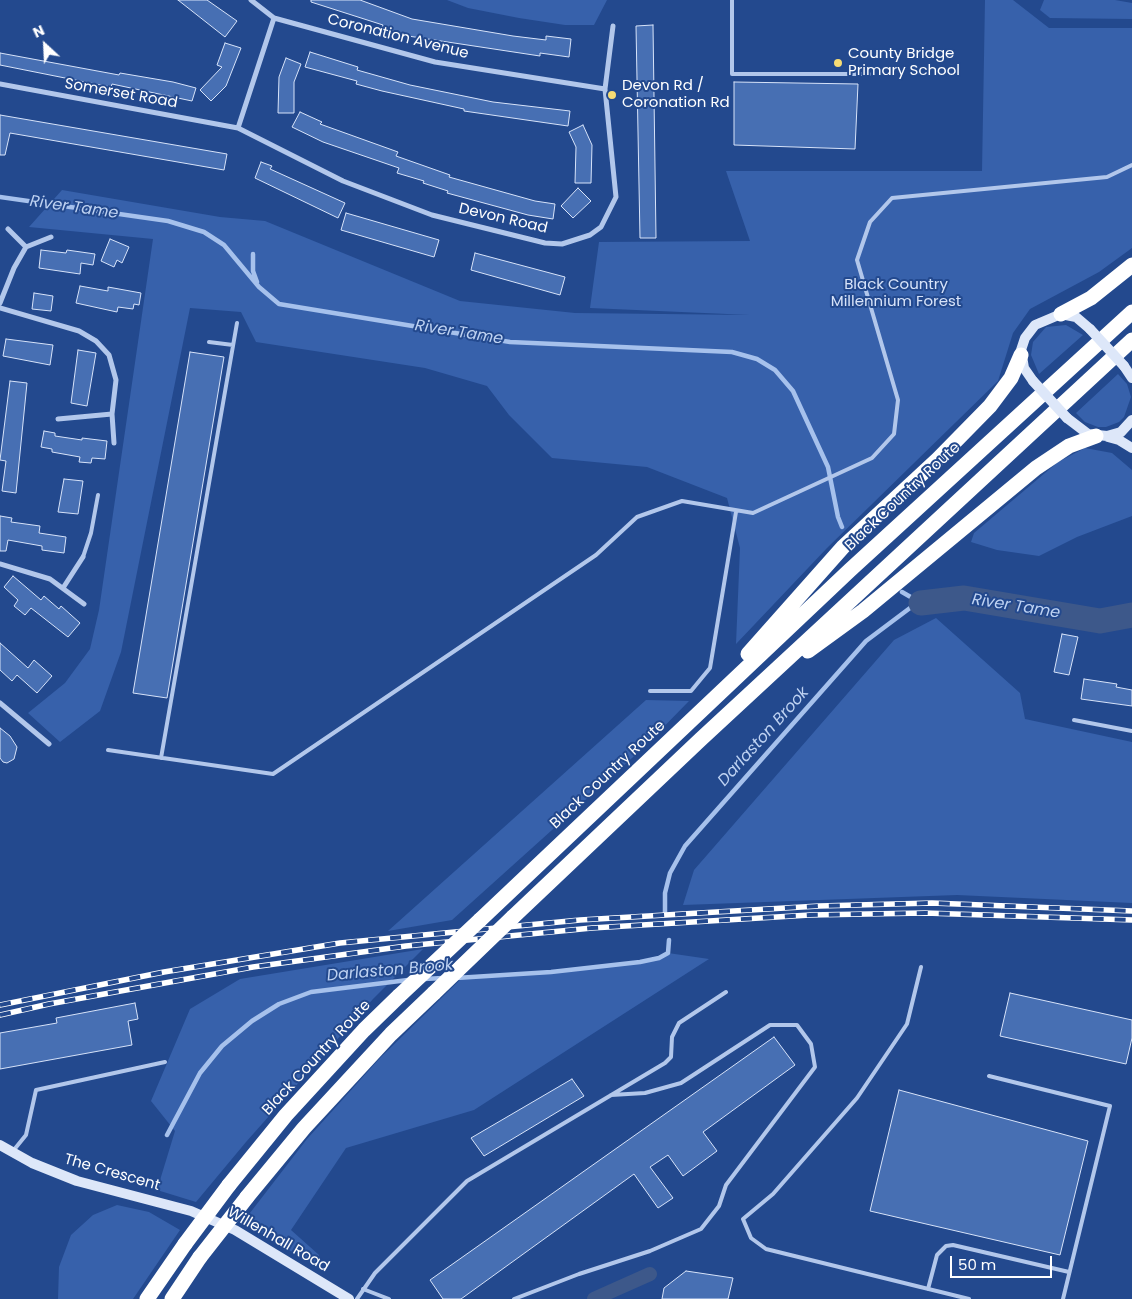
<!DOCTYPE html>
<html>
<head>
<meta charset="utf-8">
<style>
  body { margin:0 }
  #map { position:relative; width:1132px; height:1299px; overflow:hidden; background:#23498e; font-family:Poppins,sans-serif }
  canvas { display:block }
  .north { position:absolute; left:20px; top:20px; width:50px; height:50px; -webkit-text-stroke:4px #23498e; paint-order:stroke; rotate:335deg; font-size:14px; font-weight:700; line-height:20px; text-align:center; color:#fff }
  .north::after { content:''; display:block; margin:auto; width:18px; height:22px; background:#fff; clip-path:polygon(50% 0,100% 100%,50% 72%,0 100%) }
  .scale { position:absolute; left:950px; top:1256px; width:102px; height:22px; box-sizing:border-box; border:2px solid #fff; border-top:0; padding-left:6px; font-size:15px; line-height:18px; white-space:nowrap; color:#fff; -webkit-text-stroke:4px #23498e; paint-order:stroke }
</style>
</head>
<body>
<div id="map">
<canvas width="1132" height="1299"></canvas>
<div class="north">N</div>
<div class="scale">50 m</div>
</div>
<script>
const g = document.querySelector('canvas').getContext('2d');
g.lineJoin = 'round';
function fillPath(path, color) {
  g.fillStyle = color;
  g.fill(path, 'evenodd');
}
function shape(rows) {
  const path = new Path2D();
  for (const r of rows) {
    path.moveTo(r[0], r[1]);
    for (let i = 2; i < r.length; i += 2) path.lineTo(r[i], r[i + 1]);
  }
  return path;
}
function strokePath(path, color, width, dash) {
  g.strokeStyle = color;
  g.lineWidth = width;
  g.lineCap = dash ? 'butt' : 'round';
  g.setLineDash(dash || []);
  g.stroke(path);
}
function drawText(font, color, halo, rows, align = 'center') {
  g.font = font + ' Poppins,sans-serif';
  g.lineWidth = 4;
  g.setLineDash([]);
  g.textBaseline = 'middle';
  g.strokeStyle = halo;
  g.fillStyle = color;
  for (const [text, x, y, turn = 0] of rows) {
    g.save();
    g.translate(x, y);
    g.rotate((+turn || 0) * Math.PI / 180);
    g.textAlign = isNaN(turn) ? turn : align;
    if (halo) g.strokeText(text, 0, 0);
    g.fillText(text, 0, 0);
    g.restore();
  }
}
const green = shape([
  [447,0,607,0,594,25,565,25,519,18,468,8],
  [985,0,1013,0,1049,28,1132,28,1132,248,1099,272,1030,309,1013,333,998,381,827,548,736,644,740,548,727,498,647,467,552,458,509,415,487,386,425,368,256,342,241,312,190,308,121,652,100,711,60,742,28,713,65,683,90,649,99,610,153,239,29,227,62,190,220,217,265,221,460,301,575,313,750,315,590,308,599,242,750,241,726,171,982,171],
  [1044,0,1115,0,1132,3,1132,19,1050,18,1040,10],
  [1066,325,1083,335,1039,374,1031,355,1033,342,1046,327],
  [1118,374,1127,384,1131,397,1124,417,1119,422,1106,427,1098,427,1085,422,1076,413],
  [1085,448,1112,453,1132,470,1132,516,1077,537,1039,556,997,550,971,542,974,533,1058,462],
  [936,618,1020,693,1025,719,1132,742,1132,903,957,895,683,905,694,870,894,640],
  [646,700,689,701,642,749,452,920,388,931],
  [423,949,373,999,246,1142,196,1202,157,1190,175,1131,151,1101,190,1009,240,979],
  [668,953,709,959,474,1110,346,1148,291,1230,319,1255,320,1269,243,1222,307,1139,380,1058,463,977,551,972,640,962,659,958],
  [117,1205,149,1212,180,1230,133,1299,58,1299,59,1267,71,1235,93,1215]
]);
const stream = shape([
  [0,197,168,221,204,232,224,245,259,287,279,304,510,342,732,352,757,359,775,370,793,391,828,467,838,517,842,527],
  [253,254,253,271,257,282],
  [902,592,921,603],
  [665,914,665,893,670,873,685,846,866,641,910,608,921,603],
  [456,978,551,972,640,962,659,958,668,953,669,940],
  [424,979,443,978],
  [167,1135,200,1073,222,1046,252,1021,279,1004,311,992,408,980]
]);
const canal = shape([
  [594,1299,650,1274]
]);
const river = shape([
  [921,603,964,598,1100,621,1132,615]
]);
const building = shape([
  [178,0,207,0,237,21,225,37,178,0],
  [311,0,360,0,412,19,513,36,546,40,546,36,571,39,569,57,540,53,540,56,408,36,382,27,383,25,311,2,311,0],
  [653,25,656,238,640,238,636,26,653,25],
  [225,43,241,48,226,86,211,101,200,90,222,67,217,65,225,43],
  [310,52,358,67,357,70,410,85,493,102,570,111,568,126,464,111,464,109,382,91,356,84,357,81,305,67,310,52],
  [0,53,119,75,120,73,173,82,196,88,192,101,112,84,111,87,85,82,0,65,0,53],
  [286,58,301,64,294,82,294,113,278,113,279,77,286,58],
  [734,82,858,84,855,149,734,145,734,82],
  [300,112,322,122,320,124,398,152,396,156,450,175,449,177,535,201,555,204,553,219,528,215,447,193,448,191,423,183,424,181,397,173,399,168,323,142,292,127,300,112],
  [0,115,227,154,224,170,10,133,5,155,0,155,0,115],
  [583,125,592,145,591,183,575,183,576,147,569,132,583,125],
  [261,162,272,166,270,169,345,203,338,218,255,178,261,162],
  [578,188,591,201,573,218,561,206,578,188],
  [346,213,439,240,434,257,341,230,346,213],
  [110,239,129,247,122,263,117,260,114,267,101,261,110,239],
  [41,250,66,253,67,250,95,254,93,265,81,263,80,274,39,268,41,250],
  [475,253,565,277,560,295,471,270,475,253],
  [80,286,108,291,108,287,141,293,139,305,134,304,133,309,118,307,117,312,76,303,80,286],
  [34,293,53,296,51,311,32,309,34,293],
  [6,339,53,345,50,365,3,356,6,339],
  [78,350,96,353,87,406,71,403,78,350],
  [190,352,224,357,167,698,133,693,190,352],
  [10,381,27,383,16,493,2,491,6,461,0,460,10,381],
  [44,431,55,433,55,436,82,440,82,438,107,441,105,459,92,458,91,463,79,462,80,457,52,452,52,449,41,447,44,431],
  [64,479,83,481,78,514,58,512,64,479],
  [0,516,12,518,11,522,40,526,39,533,66,537,64,553,42,550,42,546,8,540,6,551,0,551,0,516],
  [13,576,41,600,44,596,59,609,61,606,80,623,68,637,31,608,25,615,14,606,18,600,4,587,13,576],
  [1062,634,1078,637,1069,675,1054,672,1062,634],
  [0,643,28,668,34,660,52,676,37,693,17,675,12,681,0,670,0,643],
  [1084,679,1117,684,1116,687,1132,690,1132,706,1081,699,1084,679],
  [0,728,10,736,17,747,14,759,7,763,3,762,0,758,0,728],
  [1010,993,1132,1020,1132,1038,1126,1064,1000,1036,1010,993],
  [135,1003,138,1019,128,1021,132,1045,0,1069,0,1033,57,1023,56,1018,135,1003],
  [774,1037,795,1065,703,1132,717,1151,683,1176,668,1155,650,1167,673,1198,658,1208,634,1174,461,1299,443,1299,430,1280,774,1037],
  [572,1079,584,1096,484,1156,471,1138,572,1079],
  [899,1090,1088,1141,1060,1255,870,1211,899,1090],
  [686,1271,733,1278,728,1299,662,1299,664,1288,686,1271]
]);
const lane = shape([
  [732,0,732,74,869,74],
  [209,342,233,345],
  [83,557,91,533,98,495],
  [650,691,691,691,710,668,736,512],
  [1074,720,1132,731],
  [108,750,273,774,596,555,637,517,682,501,753,513,872,458,894,434,898,400,857,260,870,222,892,198,1107,177,1132,165],
  [161,758,237,323],
  [921,967,907,1024,857,1098,773,1194,743,1219,751,1238,766,1249,969,1299],
  [989,1076,1110,1106,1063,1299],
  [13,1151,26,1135,36,1090,165,1062],
  [363,1289,389,1299],
  [928,1289,937,1255,946,1246,953,1245,1069,1272],
  [357,1299,375,1273,467,1181,665,1063,671,1057,672,1037,679,1023,726,992],
  [514,1299,579,1274,650,1251,701,1229,719,1206,726,1185,815,1067,811,1044,797,1025,770,1025,681,1083,645,1093,611,1095]
]);
const street = shape([
  [251,0,274,18,435,62,605,89],
  [0,84,238,128,343,181,432,215,545,243,562,244,590,235,601,227,616,197,605,89,613,26],
  [238,128,274,18],
  [8,229,26,247,51,237],
  [0,303,14,268,26,247],
  [0,308,79,331,96,341,109,355,116,380,112,414,114,443],
  [58,419,112,414],
  [0,564,50,579,84,604],
  [63,588,83,557],
  [0,703,49,744]
]);
const secondary = shape([
  [1124,366,1132,378],
  [1033,381,1024,368,1021,350,1025,338,1035,325,1061,314,1076,317,1090,329],
  [1067,418,1088,434,1107,436,1121,432,1132,420],
  [1108,437,1119,440,1132,448],
  [0,1145,32,1163,77,1181,191,1211,235,1230,349,1299]
]);
const highway = shape([
  [1061,314,1091,298,1132,265],
  [808,651,863,611,1036,468,1069,446,1096,436],
  [748,654,843,547,938,459,990,406,1011,378,1021,355],
  [513,917,701,739,1132,340],
  [480,920,850,570,1132,312],
  [229,1185,286,1115,364,1030,399,996],
  [247,1197,304,1128,391,1034,434,993],
  [147,1299,185,1244],
  [172,1299,200,1257]
]);
const rail = shape([
  [0,1005,164,972,340,943,580,920,819,906,932,903,1132,911],
  [0,1015,49,1004,253,967,406,946,592,928,810,915,925,913,1132,920]
]);
const secondaryBridge = shape([
  [1090,329,1124,366],
  [1033,381,1067,418]
]);
const highwayBridge = shape([
  [434,993,513,917],
  [399,996,480,920],
  [185,1244,229,1185],
  [200,1257,247,1197]
]);
const markers = [
  [838,63,5,"#f7dc74"],
  [612,95,5,"#f7dc74"]
];
const streetNames = [
  ["Coronation Avenue",398,37,14],
  ["Somerset Road",121,94,10],
  ["Devon Road",503,219,13],
  ["Black Country Route",903,497,-43],
  ["Black Country Route",608,775,-43],
  ["Black Country Route",317,1058,-47],
  ["The Crescent",112,1173,16],
  ["Willenhall Road",278,1240,30]
];
const poiNames = [
  ["County Bridge",848,54],
  ["Primary School",848,71],
  ["Devon Rd /",622,86],
  ["Coronation Rd",622,103]
];
const parkNames = [
  ["Black Country",896,285],
  ["Millennium Forest",896,302]
];
const waterNames = [
  ["River Tame",74,208,8],
  ["River Tame",459,333,9],
  ["River Tame",1016,607,9],
  ["Darlaston Brook",764,737,-48],
  ["Darlaston Brook",390,971,-5]
];
fillPath(green, '#3761ab');
strokePath(stream, '#a6c1ec', 4.5);
strokePath(canal, '#3d588a', 14);
strokePath(river, '#3d588a', 25);
fillPath(building, '#476fb3');
strokePath(building, '#d7e3f9', 1);
strokePath(lane, '#b2c7eb', 4);
strokePath(street, '#b2c7eb', 5);
strokePath(secondary, '#dde7f9', 10);
strokePath(highway, '#fff', 15);
strokePath(rail, '#fff', 5.5);
strokePath(rail, '#23498e', 4, [11]);
strokePath(secondaryBridge, '#dde7f9', 10);
strokePath(highwayBridge, '#fff', 15);
for (const [x, y, r, color] of markers) {
  const dot = new Path2D();
  dot.arc(x, y, r, 0, 2 * Math.PI);
  g.fillStyle = color;
  g.fill(dot);
  strokePath(dot, '#23498e', 2);
}
drawText('15px', '#fff', '#23498e', streetNames);
drawText('15px', '#fff', '#23498e', poiNames, 'left');
drawText('15px', '#d7e3f9', '#23498e', parkNames);
drawText('italic 16px', '#bed2f2', '#23498e', waterNames);
</script>
</body>
</html>
